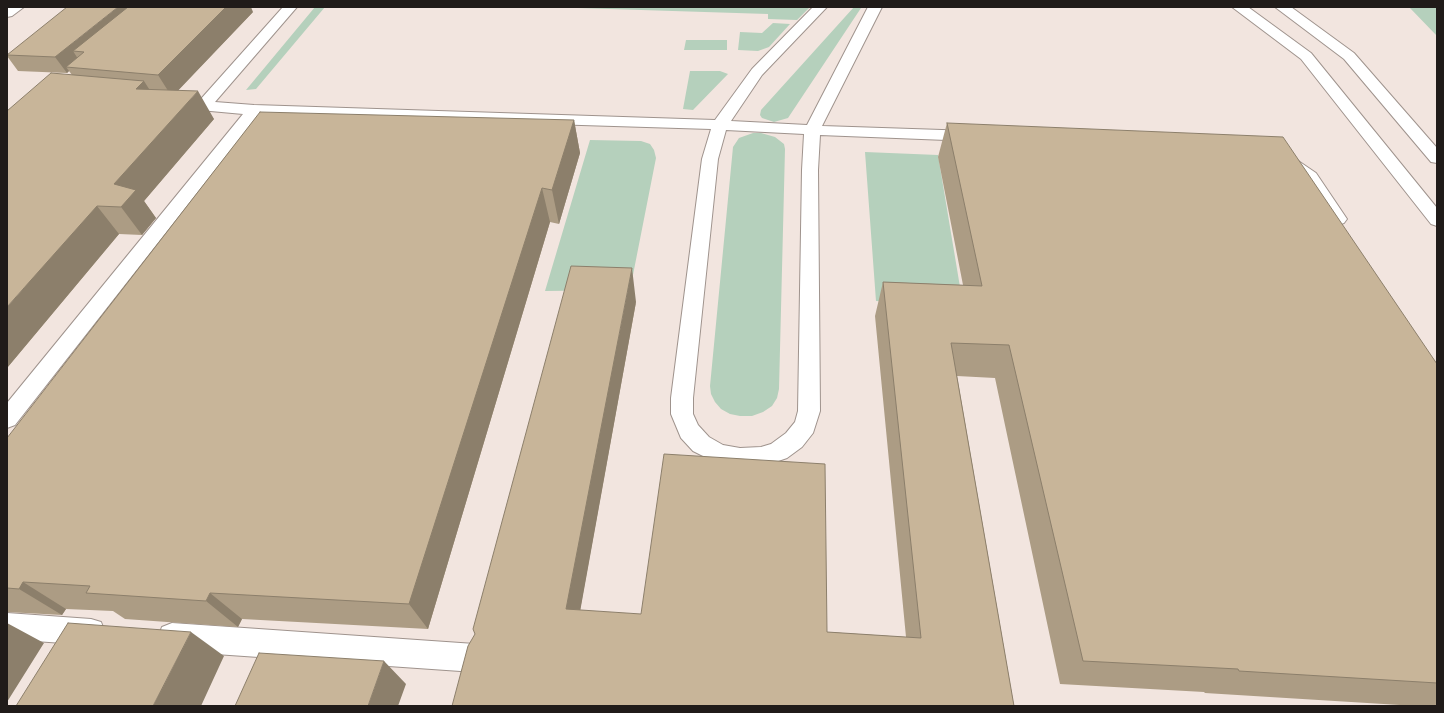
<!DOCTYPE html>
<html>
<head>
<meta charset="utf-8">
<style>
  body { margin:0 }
  #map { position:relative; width:1444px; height:713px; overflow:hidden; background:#f2e5df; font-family:Barlow,sans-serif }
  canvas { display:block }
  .frame { position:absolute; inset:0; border:8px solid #201b19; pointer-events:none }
</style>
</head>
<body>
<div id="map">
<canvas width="1444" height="713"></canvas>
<div class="frame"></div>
</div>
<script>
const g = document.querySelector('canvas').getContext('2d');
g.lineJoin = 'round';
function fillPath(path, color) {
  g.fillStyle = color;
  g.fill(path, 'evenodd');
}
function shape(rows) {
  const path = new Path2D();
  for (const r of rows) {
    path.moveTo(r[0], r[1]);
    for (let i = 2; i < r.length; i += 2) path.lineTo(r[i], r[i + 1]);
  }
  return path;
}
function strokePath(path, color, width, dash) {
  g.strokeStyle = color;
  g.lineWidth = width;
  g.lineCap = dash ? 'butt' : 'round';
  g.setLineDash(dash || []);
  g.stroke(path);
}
const green = shape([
  [315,7,325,7,256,89,246,90],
  [546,7,810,7,797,20,768,19,768,14],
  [854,7,861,8,788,118,774,122,762,118,760,115,761,110],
  [1409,7,1437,7,1437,36],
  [773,23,790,24,769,47,758,51,738,50,740,32,762,33],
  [686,40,727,40,727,50,684,50],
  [690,71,720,71,728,74,693,110,683,109],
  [753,133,761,133,775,137,784,144,785,149,779,389,777,398,772,406,763,412,752,416,740,416,730,414,721,409,715,402,711,394,710,386,733,147,739,138],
  [590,140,641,141,650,144,654,150,656,158,630,290,545,291],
  [865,152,938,155,963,305,876,301]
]);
const lane = shape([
  [283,7,297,7,215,102,254,105,715,120,752,69,813,7,827,7,762,75,731,121,807,125,868,7,882,7,822,126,972,131,978,133,980,136,978,139,972,141,820,135,818,170,820,411,813,433,802,447,787,458,761,467,740,468,719,464,693,451,681,438,671,414,671,398,702,159,711,129,258,115,15,425,7,428,7,403,243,114,178,108,173,106,170,103,173,100,178,98,200,100,283,7],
  [726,130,804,134,802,170,798,411,795,422,786,433,771,444,761,447,740,448,723,445,709,437,698,425,693,414,693,398,718,159,726,130],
  [1232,7,1248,7,1311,53,1437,208,1437,226,1431,224,1301,59,1232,7],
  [1275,7,1291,7,1354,53,1437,148,1437,163,1431,162,1344,59,1275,7],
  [1285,155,1291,156,1316,173,1347,219,1344,223,1338,225,1332,223,1304,181,1279,164,1277,160,1279,156,1285,155],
  [7,613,91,619,101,622,105,632,101,642,91,645,7,639,7,613],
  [172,623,475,644,485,648,489,658,485,668,475,672,172,651,162,647,158,637,162,627,172,623]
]);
const street = shape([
  [7,7,24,7,12,16,7,17,7,7]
]);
const wall = shape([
  [253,12,178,90,214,119,144,201,156,218,142,235,119,234,7,368,72,75,69,71,67,73,18,71,7,56,7,54],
  [574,120,580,153,559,224,550,222,428,629,242,619,238,627,125,619,113,611,66,609,62,615,7,612,7,438],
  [947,123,1437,364,1437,706,1416,706,1205,693,1204,692,1060,684,995,378,957,376,1014,706,475,634,636,302,580,610,827,632,906,637,875,316,883,282,963,285,938,157]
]);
const shadedWall = shape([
  [118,7,147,7,84,52,73,51,80,62,66,67,69,71,67,73,55,57],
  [226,7,251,7,253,12,172,97,158,75],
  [144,81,161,108,136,89],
  [198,91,214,119,144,201,156,218,142,235,121,207,114,184],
  [574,120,580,153,559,224,552,190],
  [542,188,550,222,428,629,409,604],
  [97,206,119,234,7,368,7,307],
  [632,268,636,302,576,634,566,609],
  [23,582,66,609,62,615,19,589],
  [210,593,242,619,238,627,206,601],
  [7,623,44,643,7,702],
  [191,632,224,656,201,706,153,706],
  [384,661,406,684,398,706,368,706]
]);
const building = shape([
  [67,7,118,7,55,57,7,55,67,7],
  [128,7,226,7,158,75,66,67,84,52,73,51,128,7],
  [51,73,144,81,136,89,198,91,114,184,136,190,121,207,97,206,7,307,7,111,51,73],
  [260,112,574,120,552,190,542,188,409,604,210,593,206,601,86,593,90,586,23,582,19,589,7,588,7,438,260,112],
  [947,123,1283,137,1437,364,1437,683,1239,671,1238,669,1083,661,1009,345,951,343,1014,706,452,706,468,646,475,634,473,629,571,266,632,268,566,609,641,614,664,454,825,464,827,632,921,638,883,282,982,286,947,123],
  [68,623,191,632,153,706,16,706,68,623],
  [259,653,384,661,368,706,235,706,259,653]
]);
fillPath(green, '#b5d0bc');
strokePath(lane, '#9f938d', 2);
strokePath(street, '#9f938d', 2);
fillPath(lane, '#fff');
fillPath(street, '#fff');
fillPath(wall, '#ac9c84');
fillPath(shadedWall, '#8c7f6b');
fillPath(building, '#c8b599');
strokePath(building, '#8c7f6b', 1);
</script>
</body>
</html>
